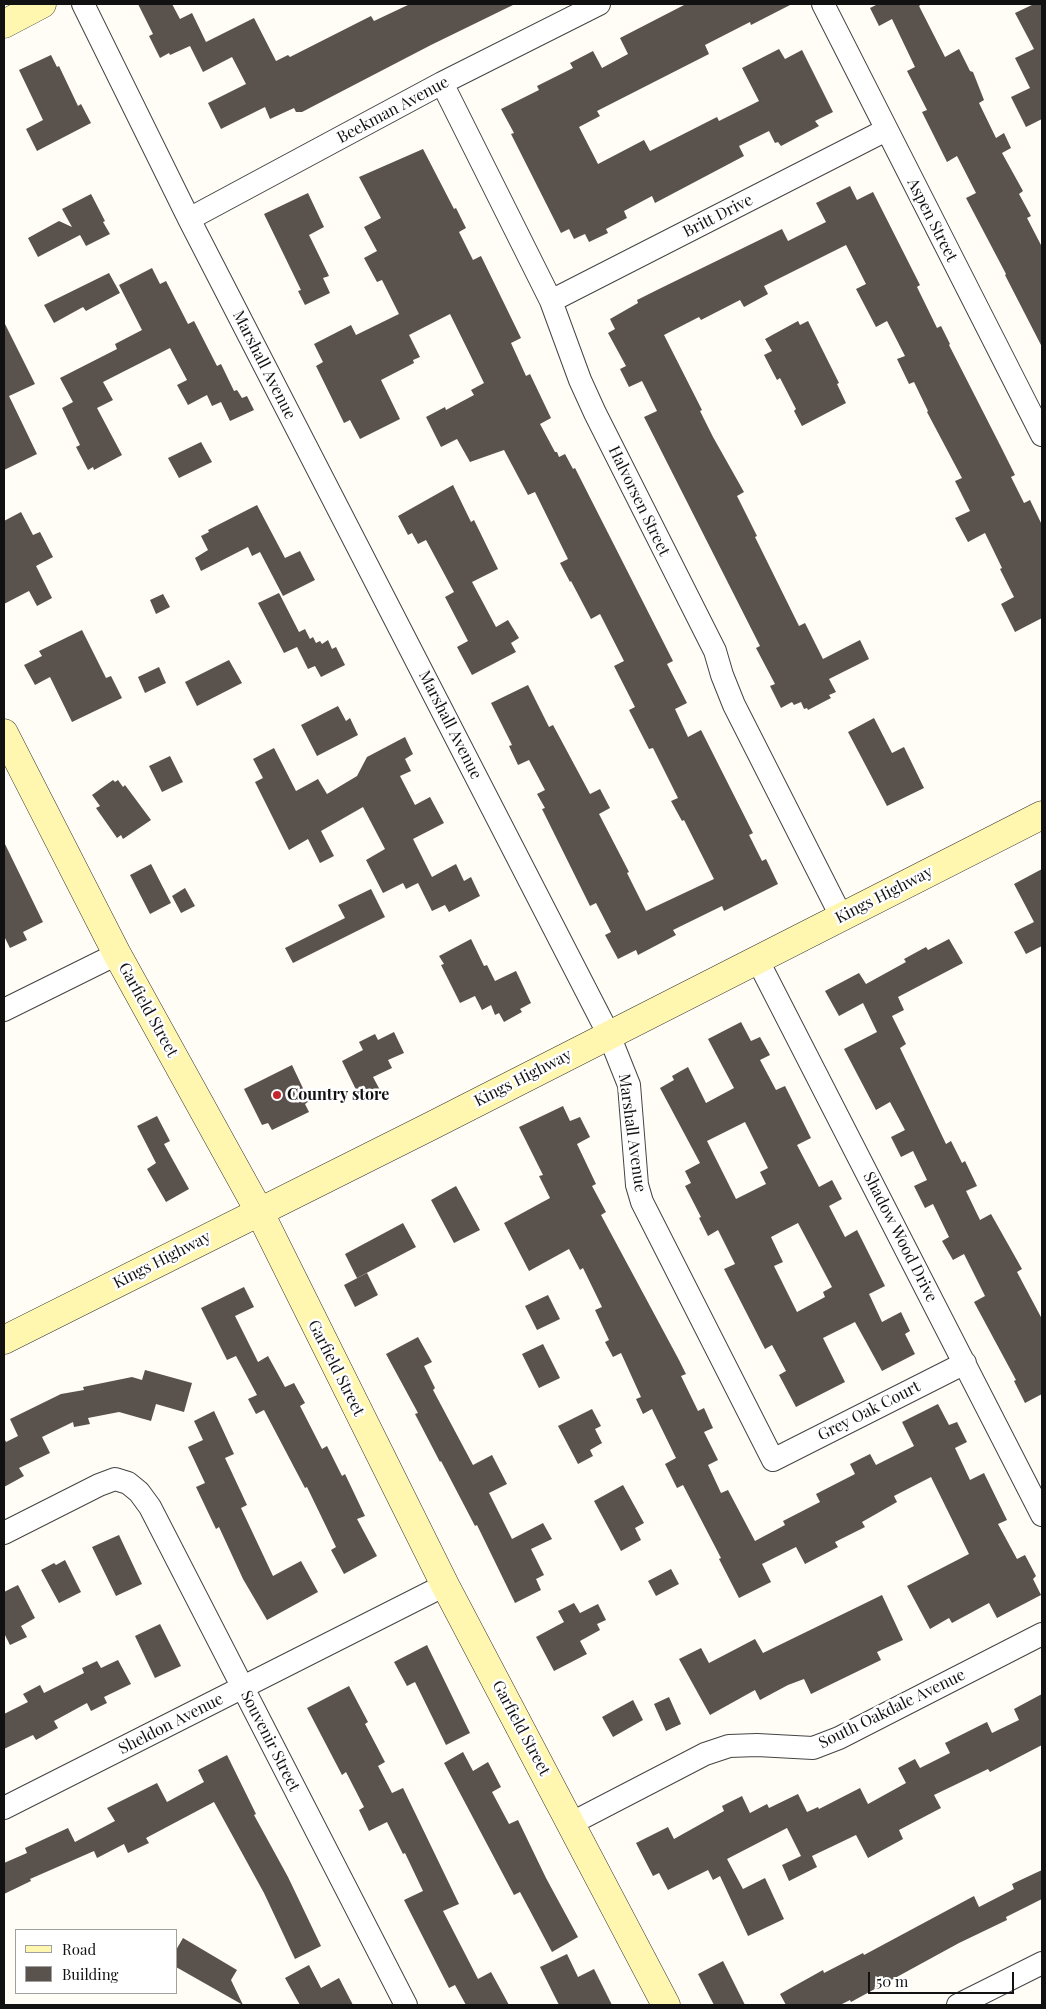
<!DOCTYPE html>
<html>
<head>
<meta charset="utf-8">
<style>
  body { margin:0 }
  #map { position:relative; width:1046px; height:2009px; overflow:hidden; background:#fffdf5; font-family:"Playfair Display",serif }
  canvas { display:block }
  .frame { position:absolute; inset:0; border:5px solid #111; pointer-events:none }
  .legend { position:absolute; left:15px; top:1929px; width:162px; height:65px; box-sizing:border-box; background:#fff; border:1px solid #a0a0a0; margin:0; padding:6px 9px; list-style:none; font-size:15px; color:#111 }
  .legend li { display:flex; align-items:center; gap:10px; height:25px }
  .legend b { width:25px; border:1px solid #a0a0a0 }
  .scale { position:absolute; left:868px; top:1972px; width:146px; height:22px; box-sizing:border-box; border:2px solid #111; border-top:0; padding-left:6px; font-size:15px; line-height:18px; white-space:nowrap; color:#111; -webkit-text-stroke:4px #fff; paint-order:stroke }
</style>
</head>
<body>
<div id="map">
<canvas width="1046" height="2009"></canvas>
<div class="frame"></div>
<ul class="legend">
<li><b style="height:6px;background:#fff6b0"></b>Road</li>
<li><b style="height:14px;background:#5a524d"></b>Building</li>
</ul>
<div class="scale">50 m</div>
</div>
<script>
const g = document.querySelector('canvas').getContext('2d');
g.lineJoin = 'round';
function fillPath(path, color) {
  g.fillStyle = color;
  g.fill(path, 'evenodd');
}
function shape(rows) {
  const path = new Path2D();
  for (const r of rows) {
    path.moveTo(r[0], r[1]);
    for (let i = 2; i < r.length; i += 2) path.lineTo(r[i], r[i + 1]);
  }
  return path;
}
function strokePath(path, color, width, dash) {
  g.strokeStyle = color;
  g.lineWidth = width;
  g.lineCap = dash ? 'butt' : 'round';
  g.setLineDash(dash || []);
  g.stroke(path);
}
function drawText(font, color, halo, rows, align = 'center') {
  g.font = font + ' "Playfair Display",serif';
  g.lineWidth = 5;
  g.setLineDash([]);
  g.textBaseline = 'middle';
  g.strokeStyle = halo;
  g.fillStyle = color;
  for (const [text, x, y, turn = 0] of rows) {
    g.save();
    g.translate(x, y);
    g.rotate((+turn || 0) * Math.PI / 180);
    g.textAlign = isNaN(turn) ? turn : align;
    if (halo) g.strokeText(text, 0, 0);
    g.fillText(text, 0, 0);
    g.restore();
  }
}
const building = shape([
  [138,4,172,4,180,19,192,13,206,42,254,18,276,61,288,55,290,57,371,16,374,21,410,4,515,4,431,45,302,112,296,112,294,108,270,119,265,107,221,129,208,103,246,84,232,57,203,72,190,46,170,55,169,53,160,58,149,36,153,34],
  [686,4,792,4,751,25,750,22,705,45,709,54,597,111,600,116,579,127,598,164,644,140,650,151,717,117,719,121,759,101,742,68,779,49,785,59,802,50,833,112,815,121,819,126,781,146,778,142,775,143,769,131,739,146,744,156,655,203,652,196,624,211,627,218,606,229,608,233,589,242,585,234,574,239,569,229,561,233,511,134,514,133,501,109,539,90,537,86,573,68,570,63,593,51,602,68,628,54,620,38],
  [878,4,922,4,919,6,945,57,959,49,970,71,973,72,984,100,979,103,996,138,1004,133,1011,148,1002,153,1023,191,1019,194,1031,216,1027,218,1042,247,1042,347,1005,275,1006,274,966,198,976,193,957,156,947,162,922,112,927,110,907,71,915,67,892,19,879,26,870,8],
  [1034,4,1042,4,1042,119,1026,127,1011,97,1030,88,1015,58,1034,49,1015,13],
  [51,55,57,67,59,66,78,106,81,104,91,123,37,151,26,129,43,120,19,70],
  [423,149,454,209,456,208,466,228,459,232,473,260,481,256,521,338,511,343,526,376,530,374,551,418,540,424,555,452,557,452,559,457,565,454,573,469,575,468,673,661,667,664,687,703,675,709,688,737,701,730,753,833,749,835,762,861,766,859,778,884,724,911,722,906,673,930,676,935,638,955,636,950,618,959,605,935,611,932,596,903,590,906,542,809,545,808,537,794,545,790,529,760,518,765,509,746,512,745,491,703,528,685,549,727,553,725,590,794,600,789,610,808,599,814,629,872,627,873,646,911,714,879,684,820,682,821,671,801,678,798,653,748,649,749,629,710,635,707,614,666,624,661,600,614,591,619,571,581,570,582,560,563,568,559,535,492,528,495,504,450,470,462,457,439,441,447,426,417,445,407,446,410,474,395,471,390,484,383,450,314,409,335,420,357,413,360,414,363,381,380,400,419,360,439,350,420,344,423,316,366,323,362,314,344,351,325,356,335,399,314,382,280,377,282,364,258,377,251,364,227,381,218,359,177],
  [850,186,857,200,873,192,920,285,917,287,937,328,941,326,950,344,949,345,1000,445,1015,475,1011,477,1024,503,1030,500,1042,525,1042,618,1015,632,1001,604,1014,597,1000,569,1002,568,985,533,968,542,955,518,970,511,955,481,962,478,927,412,928,411,914,382,909,384,897,359,905,356,887,321,876,327,856,289,866,284,846,245,764,286,768,294,744,307,740,300,701,320,699,317,664,335,702,410,700,411,713,437,744,492,737,496,757,536,755,537,799,626,805,623,823,659,860,640,869,659,829,679,836,692,829,695,831,698,808,710,807,708,804,709,801,702,794,705,792,702,781,708,770,686,775,684,756,648,760,646,644,417,657,411,642,381,629,387,620,369,626,366,608,333,615,329,610,319,638,303,637,300,659,289,782,229,788,241,826,222,816,203],
  [308,193,324,227,309,235,329,276,323,278,330,293,305,305,298,291,301,290,264,214],
  [91,194,105,221,103,222,110,234,86,246,80,235,38,257,28,238,59,221,72,227,62,209],
  [152,268,160,284,166,281,188,324,194,321,217,366,221,364,234,391,237,390,242,398,247,396,254,410,230,421,221,402,212,406,207,395,188,405,177,385,187,380,170,348,103,382,113,400,97,408,122,455,94,470,93,467,88,470,76,447,80,445,62,408,73,402,60,378,117,349,115,344,142,330,119,285],
  [109,273,120,293,86,311,83,307,54,323,44,305],
  [798,321,800,325,808,321,839,383,837,384,846,403,802,426,794,411,796,409,780,378,777,380,764,355,772,351,765,339],
  [4,322,35,384,9,396,37,454,4,470],
  [201,442,212,462,179,478,168,458],
  [453,485,471,522,474,520,498,569,472,582,496,627,508,620,519,638,511,643,516,652,472,675,457,647,468,641,445,597,454,592,426,540,418,544,412,533,408,535,398,516],
  [257,505,285,558,300,551,315,580,283,596,260,552,252,556,248,547,201,571,195,558,208,550,201,536,209,532,208,530],
  [21,512,33,535,40,532,53,557,36,566,52,598,37,606,29,591,4,604,4,521],
  [279,593,299,632,305,629,310,639,313,637,316,643,320,641,322,644,328,640,332,649,336,647,345,665,321,677,315,666,308,669,297,647,284,653,258,603],
  [163,594,170,607,156,614,150,600],
  [82,630,106,678,111,676,122,698,72,722,50,677,35,685,24,665,42,656,39,651],
  [229,660,242,683,197,706,185,682],
  [159,667,166,683,145,693,138,677],
  [338,706,346,721,350,718,358,735,317,756,301,725],
  [874,718,892,753,904,747,924,788,887,806,848,732],
  [405,737,413,754,405,759,411,771,400,776,415,805,430,797,444,823,413,839,432,877,456,864,464,881,471,877,480,896,449,912,445,905,432,911,418,883,406,889,403,883,383,893,366,860,385,849,363,807,321,831,334,856,320,863,308,839,289,850,255,782,263,778,253,759,274,748,296,791,318,779,327,794,357,776,367,757],
  [170,756,183,782,162,792,149,766],
  [113,780,115,782,118,780,123,787,125,785,151,820,123,839,121,835,117,838,96,808,100,806,92,795],
  [4,842,43,922,23,932,27,940,10,948,4,936],
  [151,864,171,903,150,914,130,875],
  [1042,869,1042,946,1026,954,1014,932,1034,922,1014,884],
  [185,888,195,906,181,913,172,896],
  [371,889,385,917,293,963,285,948,345,918,338,905],
  [471,939,484,966,487,965,495,981,516,971,531,1003,520,1009,522,1012,504,1022,499,1013,495,1015,491,1005,482,1010,475,996,460,1003,441,965,444,964,439,956],
  [949,939,963,963,898,997,904,1010,892,1016,906,1044,900,1048,946,1144,951,1141,962,1163,965,1161,977,1186,966,1191,980,1220,991,1214,1022,1269,1017,1272,1042,1319,1042,1394,1025,1403,1014,1381,1016,1380,974,1302,985,1296,964,1254,953,1260,942,1241,949,1237,933,1204,925,1208,914,1186,927,1180,913,1151,901,1157,891,1137,905,1130,890,1102,876,1110,844,1049,877,1032,863,1003,839,1016,825,991,859,973,866,984,906,962,904,959,926,947,928,950],
  [741,1022,751,1041,760,1037,770,1055,760,1060,776,1090,785,1086,811,1138,797,1145,819,1187,832,1180,842,1199,829,1206,845,1237,857,1230,885,1286,869,1294,882,1322,901,1312,910,1331,905,1334,915,1354,882,1371,855,1322,823,1338,845,1382,796,1407,779,1375,786,1371,772,1345,765,1349,724,1269,735,1264,718,1230,708,1236,699,1218,701,1217,685,1186,691,1183,685,1171,700,1163,660,1088,674,1080,672,1076,688,1067,706,1103,734,1088,708,1039],
  [745,1122,768,1168,760,1172,766,1184,736,1199,707,1141],
  [798,1223,832,1287,823,1292,825,1297,797,1312,774,1266,783,1262,771,1237],
  [394,1032,404,1053,388,1060,392,1068,373,1077,380,1090,361,1100,342,1061,363,1050,359,1042,375,1034,378,1040],
  [292,1065,309,1101,305,1104,309,1112,272,1130,268,1123,262,1125,244,1089],
  [563,1106,570,1121,580,1117,590,1137,577,1144,596,1184,592,1186,606,1212,601,1215,679,1360,686,1374,681,1376,698,1411,704,1408,713,1428,704,1432,718,1460,708,1465,721,1493,728,1490,755,1541,785,1525,783,1521,820,1502,816,1494,855,1474,850,1464,870,1454,876,1465,914,1446,902,1422,938,1404,949,1425,957,1422,967,1442,955,1448,970,1480,984,1473,1007,1520,998,1524,1017,1559,1025,1555,1036,1576,1033,1579,1041,1595,997,1618,989,1603,952,1623,949,1618,930,1629,907,1586,969,1554,931,1477,894,1496,897,1502,862,1522,865,1527,835,1542,838,1547,805,1564,796,1547,762,1564,771,1582,739,1598,719,1559,721,1558,683,1485,677,1488,665,1464,676,1458,652,1409,643,1414,636,1399,641,1397,621,1353,613,1357,605,1342,609,1340,595,1310,602,1307,583,1268,580,1270,569,1249,529,1271,504,1223,550,1198,539,1176,543,1175,519,1127],
  [157,1116,170,1141,164,1144,189,1189,166,1202,147,1169,156,1163,137,1126],
  [456,1186,480,1230,454,1243,431,1200],
  [403,1223,416,1247,357,1278,345,1254],
  [367,1273,378,1295,355,1307,344,1285],
  [244,1287,254,1307,235,1316,258,1362,268,1356,285,1387,294,1383,305,1403,300,1406,322,1449,327,1446,342,1476,345,1474,365,1516,357,1519,377,1556,344,1574,331,1550,336,1547,307,1487,305,1488,264,1410,256,1414,248,1399,257,1395,236,1356,227,1360,201,1308],
  [548,1295,560,1319,537,1330,525,1306],
  [418,1337,432,1362,424,1366,435,1388,433,1390,473,1465,492,1455,507,1484,489,1493,512,1539,543,1523,552,1539,531,1549,544,1575,536,1579,541,1590,515,1603,477,1525,475,1526,441,1461,440,1462,415,1414,418,1413,386,1354],
  [543,1344,560,1378,539,1388,522,1354],
  [145,1370,192,1383,184,1412,156,1404,151,1421,119,1412,88,1418,90,1424,74,1427,73,1422,42,1437,50,1453,19,1468,24,1476,4,1487,4,1438,6,1442,18,1436,10,1419,61,1394,84,1390,83,1387,132,1377,142,1380],
  [592,1409,601,1426,595,1429,602,1443,590,1450,593,1456,578,1464,558,1426],
  [214,1411,234,1454,225,1458,247,1505,241,1508,273,1576,301,1561,318,1592,267,1620,243,1579,219,1527,216,1529,196,1487,205,1483,188,1447,203,1440,194,1421],
  [623,1485,644,1523,635,1528,641,1540,621,1551,594,1501],
  [119,1535,142,1584,116,1596,92,1547],
  [65,1560,81,1592,59,1603,41,1570,54,1563,56,1565],
  [671,1569,679,1584,656,1596,648,1581],
  [18,1585,35,1618,21,1626,27,1637,10,1645,4,1633,4,1592],
  [882,1595,903,1640,877,1652,881,1660,811,1694,804,1679,788,1685,760,1700,755,1690,710,1715,679,1659,701,1648,709,1663,755,1639,763,1653],
  [574,1603,580,1613,598,1604,606,1620,597,1624,600,1630,580,1641,587,1654,554,1671,536,1637,564,1622,558,1611],
  [160,1624,181,1666,155,1678,135,1636],
  [427,1645,470,1733,446,1745,415,1682,407,1686,394,1662],
  [118,1660,131,1684,104,1697,107,1703,91,1711,87,1703,54,1721,58,1728,36,1740,33,1735,4,1749,4,1714,28,1702,23,1694,40,1685,44,1693,84,1673,82,1668,97,1661,101,1668],
  [349,1686,368,1722,365,1724,385,1762,378,1766,392,1793,403,1788,459,1904,443,1911,478,1979,491,1972,509,2005,466,2005,455,1985,449,1988,404,1900,423,1891,405,1853,403,1854,387,1822,369,1831,359,1810,364,1807,346,1772,342,1775,307,1708],
  [1042,1694,1042,1745,990,1772,988,1769,934,1795,941,1808,899,1830,903,1839,868,1858,856,1835,812,1856,817,1867,789,1881,782,1865,801,1856,787,1828,727,1859,743,1889,765,1878,784,1919,748,1936,720,1876,713,1880,708,1870,668,1890,659,1873,653,1876,636,1843,668,1827,674,1839,724,1811,722,1806,742,1796,750,1813,767,1804,769,1808,798,1794,807,1812,818,1807,819,1809,860,1788,868,1804,906,1783,898,1768,915,1759,920,1768,950,1753,945,1743,987,1722,992,1733,1019,1720,1014,1709],
  [669,1697,681,1724,666,1731,654,1704],
  [633,1700,643,1720,613,1737,602,1717],
  [463,1752,473,1771,488,1762,501,1787,492,1792,509,1824,518,1820,546,1878,578,1937,552,1952,520,1892,514,1895,444,1763],
  [227,1755,256,1814,254,1815,288,1877,321,1946,295,1959,264,1893,214,1802,146,1838,149,1843,128,1853,124,1844,97,1858,94,1851,30,1879,31,1881,4,1894,4,1863,27,1853,25,1848,68,1828,75,1842,115,1821,107,1808,157,1783,167,1802,204,1782,198,1770],
  [1042,1870,1042,1899,1006,1917,1007,1920,959,1943,851,2002,850,2000,840,2005,786,2005,780,1994,823,1970,824,1973,863,1953,864,1955,974,1896,979,1907,1014,1889,1012,1884],
  [183,1938,237,1970,231,1980,243,2005,176,1967,176,1950],
  [567,1954,578,1977,594,1969,612,2005,559,2005,540,1967],
  [723,1961,745,2005,714,2005,698,1974],
  [309,1965,321,1988,339,1978,353,2005,300,2005,285,1978]
]);
const street = shape([
  [83,4,189,219,609,1035,629,1085,637,1185,642,1202,773,1460,965,1363],
  [823,4,1042,435],
  [442,83,551,301,580,380,595,413,715,651,722,675,734,705,841,916],
  [189,219,442,83,599,4],
  [551,301,886,130],
  [757,959,1042,1515],
  [4,1010,117,954],
  [4,1533,99,1485,115,1479,128,1483,139,1492,150,1507,406,2005],
  [4,1808,445,1585],
  [572,1823,705,1754,729,1746,757,1745,813,1748,839,1738,1042,1634],
  [958,2005,1042,1963]
]);
const secondary = shape([
  [4,24,42,4],
  [4,733,117,954,259,1211,445,1585,666,2005],
  [4,1340,429,1127,1042,815]
]);
const markers = [
  [277,1095,5,"#c4262e"]
];
const streetNames = [
  ["Beekman Avenue",393,110,-28],
  ["Britt Drive",718,216,-27],
  ["Aspen Street",932,220,63],
  ["Marshall Avenue",264,365,63],
  ["Halvorsen Street",639,501,64],
  ["Marshall Avenue",450,725,63],
  ["Kings Highway",884,895,-27],
  ["Garfield Street",148,1010,61],
  ["Kings Highway",523,1078,-27],
  ["Marshall Avenue",632,1133,82],
  ["Shadow Wood Drive",900,1237,63],
  ["Kings Highway",162,1260,-27],
  ["Garfield Street",336,1368,63],
  ["Grey Oak Court",869,1411,-27],
  ["South Oakdale Avenue",892,1709,-26],
  ["Sheldon Avenue",171,1724,-27],
  ["Garfield Street",521,1728,62],
  ["Souvenir Street",270,1741,63]
];
const poiNames = [
  ["Country store",287,1095]
];
fillPath(building, '#5a524d');
strokePath(street, '#444', 24);
strokePath(secondary, '#333', 29);
strokePath(street, '#fff', 22);
strokePath(secondary, '#fff6b0', 28);
for (const [x, y, r, color] of markers) {
  const dot = new Path2D();
  dot.arc(x, y, r, 0, 2 * Math.PI);
  g.fillStyle = color;
  g.fill(dot);
  strokePath(dot, '#fff', 2);
}
drawText('16px', '#111', '#fff', streetNames);
drawText('bold 16px', '#111', '#fff', poiNames, 'left');
</script>
</body>
</html>
